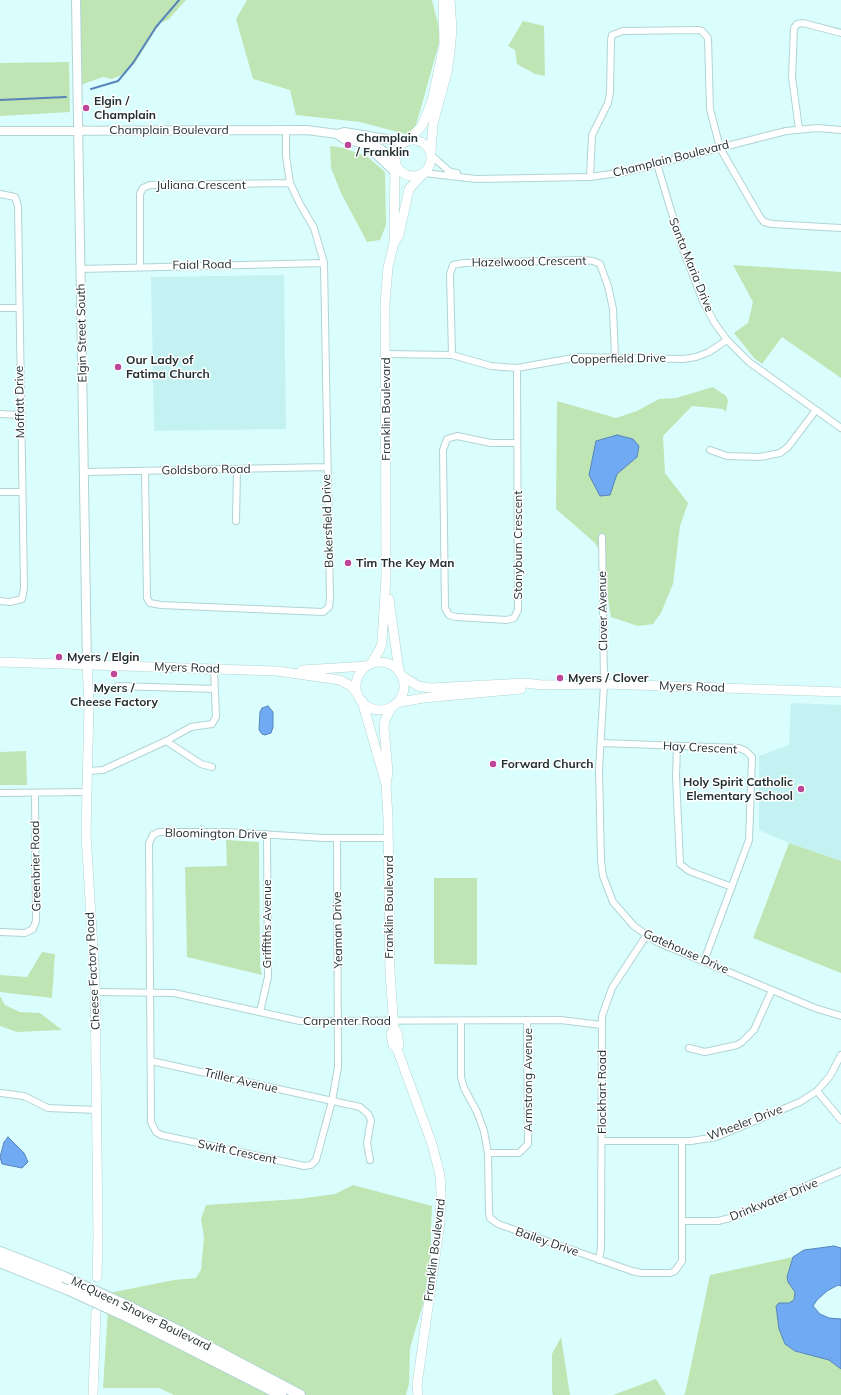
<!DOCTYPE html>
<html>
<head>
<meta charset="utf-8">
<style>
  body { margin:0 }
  canvas { display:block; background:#dafefe }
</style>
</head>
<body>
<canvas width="841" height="1395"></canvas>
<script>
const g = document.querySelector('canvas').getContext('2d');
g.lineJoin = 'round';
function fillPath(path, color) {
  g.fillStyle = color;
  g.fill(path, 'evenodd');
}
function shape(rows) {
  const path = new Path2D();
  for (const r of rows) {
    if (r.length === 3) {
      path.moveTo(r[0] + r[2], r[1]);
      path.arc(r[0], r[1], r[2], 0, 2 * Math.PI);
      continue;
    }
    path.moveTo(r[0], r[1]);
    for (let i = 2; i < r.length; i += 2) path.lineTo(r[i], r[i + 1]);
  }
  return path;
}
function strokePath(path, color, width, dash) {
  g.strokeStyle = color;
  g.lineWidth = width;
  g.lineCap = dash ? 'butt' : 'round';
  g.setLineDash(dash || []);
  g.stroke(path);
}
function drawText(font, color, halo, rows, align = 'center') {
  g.font = font + ' Mulish,sans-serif';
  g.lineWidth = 3;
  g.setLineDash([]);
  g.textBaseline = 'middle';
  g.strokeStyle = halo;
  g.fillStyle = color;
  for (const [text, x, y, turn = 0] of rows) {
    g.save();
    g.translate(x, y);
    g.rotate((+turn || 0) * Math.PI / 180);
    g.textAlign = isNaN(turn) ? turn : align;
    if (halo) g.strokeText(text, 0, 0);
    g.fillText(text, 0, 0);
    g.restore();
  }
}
const built = shape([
  [284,275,286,429,154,431,151,277],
  [791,703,841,705,841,861,789,843,759,830,759,756,789,745]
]);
const green = shape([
  [77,0,186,0,168,20,160,23,135,63,121,75,112,79,103,77,78,86],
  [247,0,432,0,441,36,413,136,360,122,296,115,290,90,253,79,236,19],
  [523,21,544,26,545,76,535,74,517,64,515,50,508,46],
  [69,62,70,112,0,116,0,63],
  [330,146,344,148,368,157,385,172,386,225,380,240,367,242,341,193,331,168],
  [733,265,841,272,841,378,782,337,762,364,754,358,734,333,748,323,753,302],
  [713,387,726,396,728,401,726,412,723,409,692,406,663,436,665,473,688,503,680,526,673,584,661,613,653,624,638,626,611,617,601,554,595,543,556,509,557,401,616,418,637,411,659,399,676,398],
  [26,751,27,785,0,785,0,752],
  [226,840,258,842,259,843,260,966,262,975,187,957,185,867,227,866],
  [789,843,841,861,841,973,753,938],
  [434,878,477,878,477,965,434,964],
  [42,952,55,954,52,998,0,992,0,975,27,977],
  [0,996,5,1005,20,1012,40,1013,62,1030,17,1032,0,1026],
  [353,1185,432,1206,430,1258,424,1301,410,1348,409,1384,406,1395,174,1395,159,1388,103,1388,109,1293,174,1280,196,1278,201,1270,204,1237,201,1219,206,1205,298,1199,335,1194],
  [793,1257,787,1277,788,1282,795,1292,794,1301,789,1303,779,1303,779,1329,785,1344,795,1351,829,1360,841,1369,841,1395,683,1395,685,1394,710,1275],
  [561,1337,570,1395,553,1395,552,1392,552,1354],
  [656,1379,666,1395,613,1395]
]);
const water = shape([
  [617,435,633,439,639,446,637,457,617,474,610,495,600,496,589,475,596,441,617,435],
  [268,706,273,712,273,727,271,733,265,735,262,734,259,730,260,712,262,708,268,706],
  [8,1137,24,1153,28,1162,22,1168,2,1164,0,1157,4,1142,8,1137],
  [834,1246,841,1248,841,1286,838,1285,827,1291,817,1300,813,1306,820,1314,829,1318,841,1319,841,1369,829,1360,795,1351,785,1344,779,1329,776,1306,779,1303,789,1303,794,1300,795,1292,788,1282,787,1277,793,1257,804,1250,834,1246]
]);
const stream = shape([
  [91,89,118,81,133,63,156,27,179,0],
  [0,100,66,97]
]);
const minor = shape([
  [799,129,792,77,794,28,797,24,803,23,841,33],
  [432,156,450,172,457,173],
  [657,164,682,247,703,301,714,322,727,340,749,362,841,428],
  [424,173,476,179,590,177,625,172,786,131,818,128,841,130],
  [590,177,592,135,608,103,610,93,611,40,612,35,623,31,698,30,702,31,708,38,710,109,720,148,760,217,764,222,772,224,841,228],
  [0,194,15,197,18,206,24,588,22,599,10,602,0,601],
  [140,267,140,194,143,188,150,185,290,183],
  [81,269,324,263],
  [0,308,19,308],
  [386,354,452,355,491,366,517,368,579,357,683,359,696,357,709,352,727,340],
  [452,355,450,274,453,265,464,263,584,260,593,261,600,264,608,286,613,309,615,357],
  [517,368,518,610,514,618,507,620,456,617,449,615,445,608,443,450,447,439,457,436,491,443,517,443],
  [0,414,20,415],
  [710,450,727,456,760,457,780,453,788,447,816,410],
  [145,471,147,598,150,603,161,605,323,612,329,607,330,598,324,263,314,228,300,204,290,183,286,156,286,130],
  [85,472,327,467],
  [0,492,22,492],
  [236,521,237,469],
  [602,537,604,684,599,769,601,861,603,876,613,902,634,926,657,942,815,1008,841,1016],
  [118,686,215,689],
  [166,741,201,764,212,767],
  [601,743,739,748,746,751,752,757,749,840,704,961],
  [677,746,676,776,680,864,689,871,732,887],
  [88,771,103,770,166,741,191,727,212,724,216,717,214,669],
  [0,793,87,792],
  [337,838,338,1067,332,1101,316,1160,311,1165,304,1166,161,1135,156,1132,151,1122,149,843,153,835,159,832,227,832,324,838,389,838],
  [0,932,25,933,33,929,36,921,35,793],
  [95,992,174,993,300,1021,561,1020,601,1025],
  [260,1012,268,977,267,834],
  [461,1021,461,1077,464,1088,477,1112,484,1131,488,1153,489,1213,490,1218,498,1224,632,1271,641,1273,670,1273,675,1271,682,1261,682,1141],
  [689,1048,705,1052,737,1045,742,1042,754,1030,772,990],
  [151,1061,360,1107,368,1114,371,1120,367,1143,370,1160],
  [817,1091,841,1120],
  [0,1093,24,1096,48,1108,97,1110],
  [602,1141,691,1141,716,1137,800,1102,817,1091,830,1076,841,1055],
  [488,1153,519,1153,528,1144,527,1020],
  [682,1221,718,1221,734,1217,841,1171],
  [599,1260,601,1247,602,1016,612,988,646,936]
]);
const tertiary = shape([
  [76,0,87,665],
  [0,131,307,130,337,134,344,139,374,146,381,149,395,161],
  [337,134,344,132,405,142],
  [365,144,395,172]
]);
const secondary = shape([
  [413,158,18],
  [408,140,422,126,432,101,444,45,443,0],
  [431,153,433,124,447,72,450,52,452,29,450,0],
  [394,243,395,163],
  [389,599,399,671],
  [0,662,277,671,340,680,351,686,358,695],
  [380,686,24],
  [371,664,380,649,382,642,386,576,385,304,388,267,394,243,399,235,409,189,423,174],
  [87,665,89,703,86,835,95,981,98,1236,97,1277],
  [302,670,367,666],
  [402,676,418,686,430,688,526,683,542,685,604,684,841,692],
  [362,701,386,784],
  [396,703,423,698,521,689],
  [392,706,385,720,384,728,388,772,386,785,388,818,390,972,394,1029,397,1032,399,1044,397,1049],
  [394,1029,391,1034,393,1045,397,1049,432,1144,440,1175,441,1192,440,1222,417,1385,418,1395],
  [93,1395,96,1312]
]);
const primary = shape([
  [0,1252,64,1277],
  [0,1262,69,1290],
  [123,1304,181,1332,300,1395],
  [128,1317,281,1395]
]);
const primaryBridge = shape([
  [64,1277,123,1304],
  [69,1290,128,1317]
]);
const markers = [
  [86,108,4,"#bd459a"],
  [348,145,4,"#bd459a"],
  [118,367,4,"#bd459a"],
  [348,563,4,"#bd459a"],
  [59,657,4,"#bd459a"],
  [114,674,4,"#bd459a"],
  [560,678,4,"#bd459a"],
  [493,764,4,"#bd459a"],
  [801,789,4,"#bd459a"]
];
const poiNames = [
  ["Elgin /",94,101],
  ["Champlain",94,115],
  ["Champlain",356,138],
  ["/ Franklin",356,152],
  ["Our Lady of",126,360],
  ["Fatima Church",126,374],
  ["Tim The Key Man",356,563],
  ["Myers / Elgin",67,657],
  ["Myers / Clover",568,678],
  ["Myers /",114,688,"center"],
  ["Cheese Factory",114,702,"center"],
  ["Forward Church",501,764],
  ["Holy Spirit Catholic",793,782,"right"],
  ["Elementary School",793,796,"right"]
];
const streetNames = [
  ["Champlain Boulevard",169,130],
  ["Champlain Boulevard",671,159,-14],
  ["Juliana Crescent",201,185],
  ["Hazelwood Crescent",529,262,-1],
  ["Faial Road",202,265,-1],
  ["Santa Maria Drive",691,265,68],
  ["Elgin Street South",82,333,-91],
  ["Copperfield Drive",618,359,-1],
  ["Moffatt Drive",20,402,-91],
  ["Franklin Boulevard",386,409,-90],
  ["Goldsboro Road",206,470,-1],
  ["Bakersfield Drive",328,521,-92],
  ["Stonyburn Crescent",518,545,-90],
  ["Clover Avenue",603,611,-91],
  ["Myers Road",187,668,2],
  ["Myers Road",692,687,2],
  ["Hay Crescent",700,748,3],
  ["Bloomington Drive",216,834,1],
  ["Greenbrier Road",36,866,-91],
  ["Franklin Boulevard",389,907,-90],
  ["Griffiths Avenue",267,924,-90],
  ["Yeaman Drive",338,930,-91],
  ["Gatehouse Drive",686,952,24],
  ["Cheese Factory Road",93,971,-93],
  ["Carpenter Road",347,1021],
  ["Armstrong Avenue",528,1080,-90],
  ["Triller Avenue",241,1081,13],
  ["Flockhart Road",602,1092,-90],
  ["Wheeler Drive",745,1123,-21],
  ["Swift Crescent",237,1152,12],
  ["Drinkwater Drive",774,1200,-22],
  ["Bailey Drive",547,1242,19],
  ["Franklin Boulevard",435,1250,-83],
  ["McQueen Shaver Boulevard",141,1314,26]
];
fillPath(built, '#c4f2f2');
fillPath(green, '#bfe5b4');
fillPath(water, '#6faaf3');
strokePath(water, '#5885b9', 1);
strokePath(stream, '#5885b9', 2);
strokePath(minor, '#b0d4d4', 8);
strokePath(tertiary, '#b0d4d4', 10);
strokePath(secondary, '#b0d4d4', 10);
strokePath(primary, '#b0d4d4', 12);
strokePath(minor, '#fff', 6);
strokePath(tertiary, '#fff', 8);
strokePath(secondary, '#fff', 9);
strokePath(primary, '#fff', 10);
strokePath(primaryBridge, '#b0d4d4', 12, []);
strokePath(primaryBridge, '#fff', 10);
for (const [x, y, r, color] of markers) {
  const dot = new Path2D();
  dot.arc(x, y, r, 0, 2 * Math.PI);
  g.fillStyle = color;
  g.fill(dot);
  strokePath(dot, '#fff', 1.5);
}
drawText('bold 12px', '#223031', '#fff', poiNames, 'left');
drawText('12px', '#223031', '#fff', streetNames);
</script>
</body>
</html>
